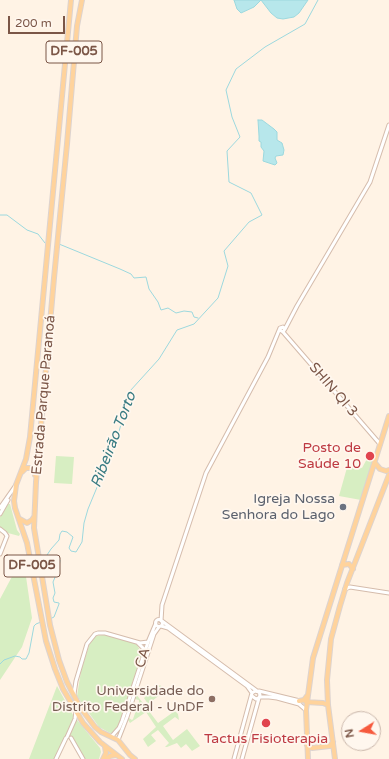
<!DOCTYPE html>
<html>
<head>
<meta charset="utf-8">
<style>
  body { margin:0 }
  #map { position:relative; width:389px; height:759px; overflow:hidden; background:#fff3e5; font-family:"Varela Round",sans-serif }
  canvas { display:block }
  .north { position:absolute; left:341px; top:711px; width:40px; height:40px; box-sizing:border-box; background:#fff7ee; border:1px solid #cab7ab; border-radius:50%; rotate:259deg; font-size:11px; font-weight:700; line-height:16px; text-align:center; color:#7b5647 }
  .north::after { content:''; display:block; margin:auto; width:14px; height:18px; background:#f65a3d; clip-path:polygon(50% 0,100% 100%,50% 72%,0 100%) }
  .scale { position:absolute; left:8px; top:16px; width:57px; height:18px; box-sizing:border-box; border:2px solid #7b5647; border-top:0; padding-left:5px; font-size:12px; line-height:14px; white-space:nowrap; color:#7b5647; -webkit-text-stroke:3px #fff7ee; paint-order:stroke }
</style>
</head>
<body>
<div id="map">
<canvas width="389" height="759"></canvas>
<div class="north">N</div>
<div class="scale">200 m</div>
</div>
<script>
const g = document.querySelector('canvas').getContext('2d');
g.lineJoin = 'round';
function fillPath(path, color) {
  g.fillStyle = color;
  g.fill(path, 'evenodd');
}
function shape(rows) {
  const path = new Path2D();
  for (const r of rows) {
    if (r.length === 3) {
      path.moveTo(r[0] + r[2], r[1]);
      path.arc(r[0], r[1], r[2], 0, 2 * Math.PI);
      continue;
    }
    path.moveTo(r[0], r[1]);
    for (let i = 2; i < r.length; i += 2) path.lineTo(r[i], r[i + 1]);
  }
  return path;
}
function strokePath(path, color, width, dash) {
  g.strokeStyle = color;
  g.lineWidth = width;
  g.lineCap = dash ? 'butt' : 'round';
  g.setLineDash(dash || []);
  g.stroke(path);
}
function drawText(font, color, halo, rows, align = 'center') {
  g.font = font + ' "Varela Round",sans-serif';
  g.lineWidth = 3.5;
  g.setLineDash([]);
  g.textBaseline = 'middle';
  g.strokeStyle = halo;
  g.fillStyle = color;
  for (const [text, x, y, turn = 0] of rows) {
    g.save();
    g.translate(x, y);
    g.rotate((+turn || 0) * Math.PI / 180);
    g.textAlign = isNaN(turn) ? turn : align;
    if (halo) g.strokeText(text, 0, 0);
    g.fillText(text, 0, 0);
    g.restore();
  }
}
const green = shape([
  [56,456,74,457,72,484,54,483],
  [368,457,374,458,361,500,339,496,348,464,362,468],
  [8,504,10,504,17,530,20,534,19,536,8,533,0,527,0,517],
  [23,556,32,618,22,647,0,680,0,599],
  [104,635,135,642,142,653,121,724,112,734,99,727,77,696,81,671,92,636],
  [158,685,159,686,160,685,165,691,148,704,144,698],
  [57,686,73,715,100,748,101,752,99,759,83,759,67,733,55,759,29,759],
  [136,694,158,723,172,713,171,712,175,711,178,714,179,720,175,717,163,726,173,740,187,729,200,746,192,751,186,744,181,748,177,743,167,747,165,747,169,743,158,730,151,735,156,741,148,747,143,739,156,727,146,712,130,723,128,720,129,718,132,720,133,719,139,702,139,700,134,699]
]);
const water = shape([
  [234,0,261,0,254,7,241,13,237,9,234,0],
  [261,0,308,0,299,13,294,17,283,19,277,18,271,13,261,0],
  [258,120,262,120,274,129,277,132,277,140,282,143,284,150,283,155,276,156,275,158,277,163,275,165,263,161,264,151,261,147,261,142,259,141,259,136,258,120]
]);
const stream = shape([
  [0,215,7,215,27,230,38,234,45,243],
  [59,244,120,269,131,274,134,278,146,277,149,289,158,302,161,310,168,308,176,313,184,311,192,312,194,317,198,318],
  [50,619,54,617,59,604,59,603,54,602,53,598,55,593,53,582,59,568,60,560,56,559,53,564,50,563,47,555,51,549,59,540,60,534,62,531,67,532,73,537,69,548,71,551,76,552,82,542,84,523,88,509,117,439,130,391,159,359,177,330,194,324,218,298,228,266,224,251,249,222,262,215,251,193,229,182,227,151,240,137,232,117,226,90,236,69,265,47,305,24,318,0],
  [0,664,4,660,15,656,20,657,22,659,26,659,29,653,34,626,36,624,41,622]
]);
const minor = shape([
  [285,329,297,306,370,182,389,125],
  [283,332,380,444],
  [0,508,16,485],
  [0,514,8,500],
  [0,529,5,533,7,536,0,554],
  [345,589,350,587,389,593],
  [159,623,3.5],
  [161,621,162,605,206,473,268,357,280,328,283,327,285,329,283,332,280,330],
  [162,621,257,691],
  [161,626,168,628,247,686,252,693],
  [138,643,143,648,145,652],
  [259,691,300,701],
  [74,694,76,681,87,644,95,634,98,633,105,633,140,643,148,642],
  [259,697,269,697,277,698,299,704,306,710],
  [112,736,119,728,122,721,148,642,156,623],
  [67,737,75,719,76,711],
  [71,738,83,759],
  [118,740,127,717,154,634,159,627],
  [56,759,66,738],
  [234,759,252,693,255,691,259,692,260,695,259,698,256,699,252,696],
  [242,759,259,698]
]);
const major = shape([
  [71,0,30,437,26,459,16,485,14,501,15,508,27,543,46,641,55,669,63,689,83,723,100,742,122,759],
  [82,0,77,26,67,144,54,278,36,482,34,528,50,625,59,660,67,682,80,707,95,727,101,732,118,740,130,755,135,759],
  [375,463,380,469,386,471,389,470],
  [22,472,26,468,31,468,35,472,35,475],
  [20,519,27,523,32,520,34,517],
  [342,565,349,564,353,569],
  [299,701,304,700,307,696],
  [306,702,323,703,328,705],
  [307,745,312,748,330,746,333,742],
  [103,759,106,753,105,747],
  [107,759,110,756,116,755],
  [308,759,306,710,313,658,389,416],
  [335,759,328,705,327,680,331,639,340,606,347,583,389,475]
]);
const markers = [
  [370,456,5,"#e0444e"],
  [343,507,4,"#6b7280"],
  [212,699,4,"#8d6e63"],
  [266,723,5,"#e0444e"]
];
const shields = [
  [74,52,56],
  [32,566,56]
];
const shieldNames = [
  ["DF-005",74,52],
  ["DF-005",32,566]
];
const streetNames = [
  ["SHIN QI 3",333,390,49],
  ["Estrada Parque Paranoá",44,395,-85],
  ["CA",143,658,-72]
];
const healthNames = [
  ["Posto de",361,448],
  ["Saúde 10",361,464],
  ["Tactus Fisioterapia",266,739,"center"]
];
const worshipNames = [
  ["Igreja Nossa",335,499],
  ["Senhora do Lago",335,515]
];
const educationNames = [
  ["Universidade do",204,691],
  ["Distrito Federal - UnDF",204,707]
];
const waterNames = [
  ["Ribeirão Torto",114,440,-69]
];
fillPath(green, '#d7eec2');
fillPath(water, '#b7e7eb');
strokePath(water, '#9cd8de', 1);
strokePath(stream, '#9cd8de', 1);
strokePath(minor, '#d5bcac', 5);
strokePath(major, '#ddd3cf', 6);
strokePath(minor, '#fff', 3);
strokePath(major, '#ffd39c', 4);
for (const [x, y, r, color] of markers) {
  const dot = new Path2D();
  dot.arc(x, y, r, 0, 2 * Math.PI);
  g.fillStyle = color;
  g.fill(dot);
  strokePath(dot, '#fff7ee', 1.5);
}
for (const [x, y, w] of shields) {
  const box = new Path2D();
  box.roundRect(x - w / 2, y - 11, w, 22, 3);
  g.fillStyle = '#fff7ee';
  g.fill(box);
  strokePath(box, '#7b5647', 1);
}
drawText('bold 13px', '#7b5647', null, shieldNames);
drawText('14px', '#7b5647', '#fff7ee', streetNames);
drawText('14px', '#be3a42', '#fff7ee', healthNames, 'right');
drawText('14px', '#5b616d', '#fff7ee', worshipNames, 'right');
drawText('14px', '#785e54', '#fff7ee', educationNames, 'right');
drawText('italic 15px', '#387b82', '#fff7ee', waterNames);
</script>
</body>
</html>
